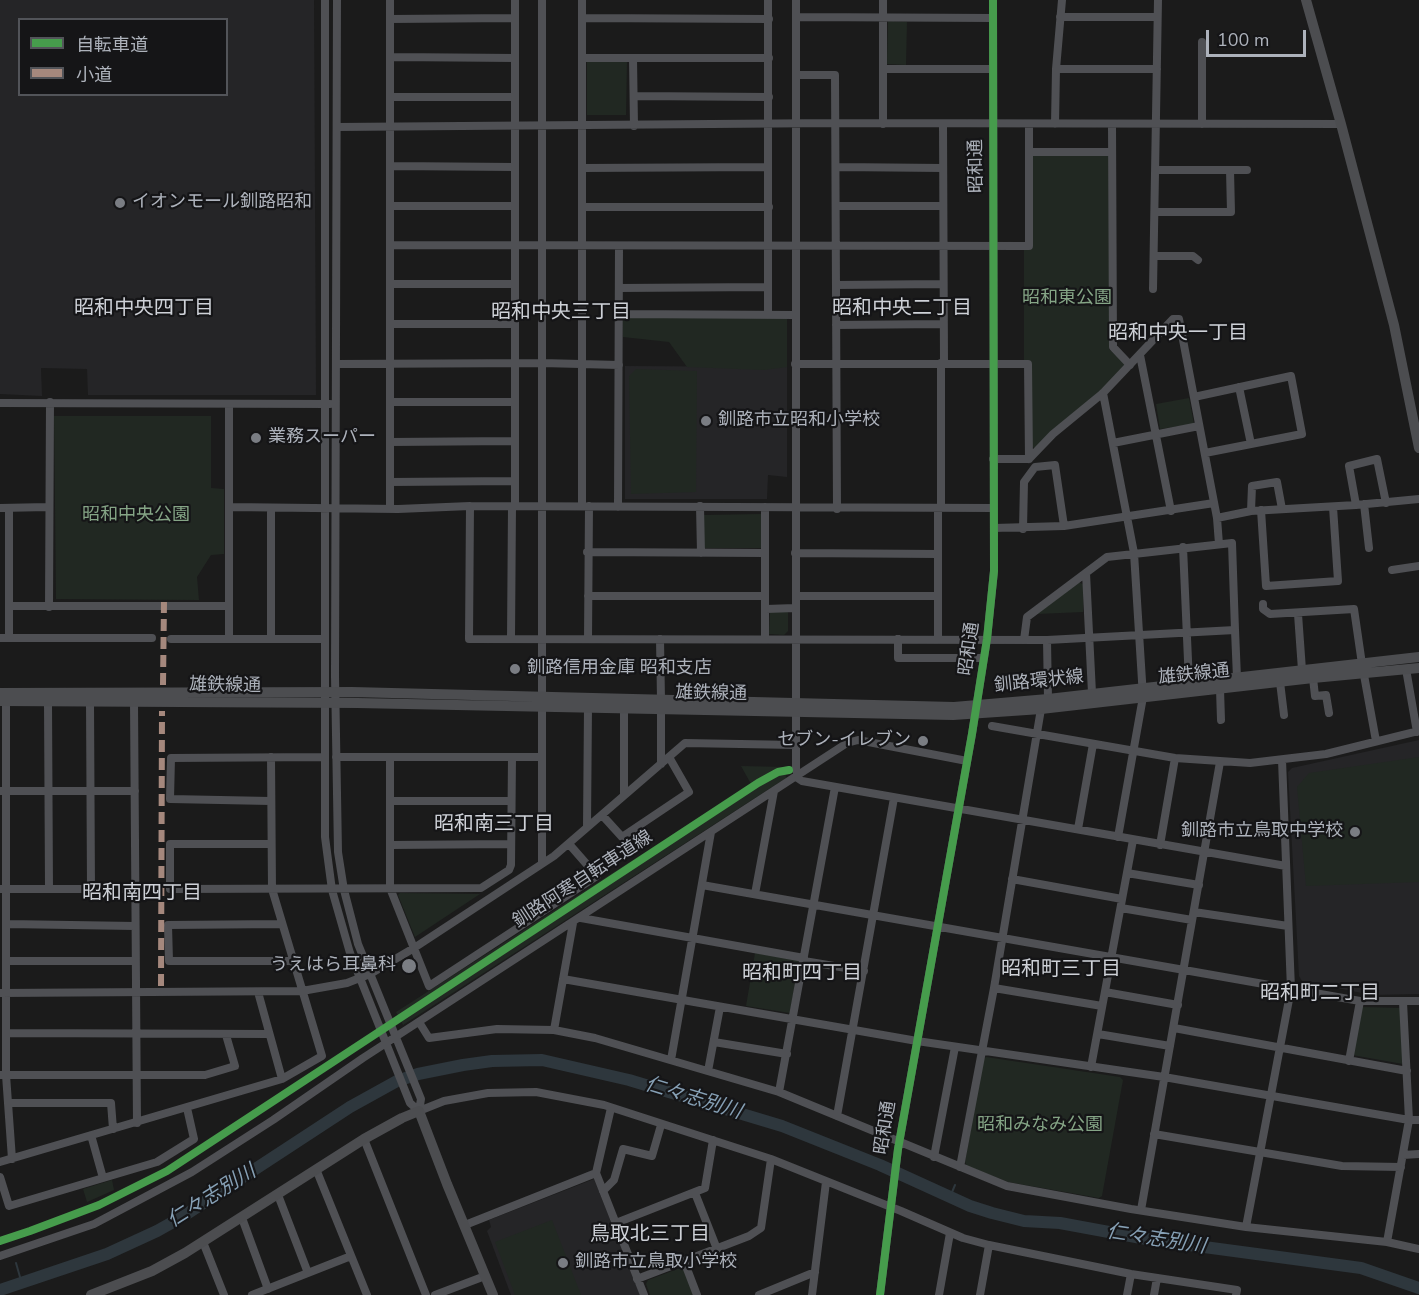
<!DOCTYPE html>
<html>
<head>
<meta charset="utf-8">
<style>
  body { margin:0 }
  #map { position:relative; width:1419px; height:1295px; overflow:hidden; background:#1b1b1b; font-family:"Nunito Sans","Noto Sans JP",sans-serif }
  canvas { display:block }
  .legend { position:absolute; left:18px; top:18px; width:210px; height:78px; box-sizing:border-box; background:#151517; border:2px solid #525459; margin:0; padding:8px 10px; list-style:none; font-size:18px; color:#adb2bb }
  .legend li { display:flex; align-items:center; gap:12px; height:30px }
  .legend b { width:30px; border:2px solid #525459 }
  .scale { position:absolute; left:1206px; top:30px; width:100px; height:27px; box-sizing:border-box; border:3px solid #adb2bb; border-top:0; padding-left:8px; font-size:18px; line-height:21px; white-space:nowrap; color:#adb2bb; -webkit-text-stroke:4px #151517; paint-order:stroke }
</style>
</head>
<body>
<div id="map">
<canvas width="1419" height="1295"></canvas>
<ul class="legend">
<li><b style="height:8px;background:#469c4c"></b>自転車道</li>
<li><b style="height:8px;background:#a5887d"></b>小道</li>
</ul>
<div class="scale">100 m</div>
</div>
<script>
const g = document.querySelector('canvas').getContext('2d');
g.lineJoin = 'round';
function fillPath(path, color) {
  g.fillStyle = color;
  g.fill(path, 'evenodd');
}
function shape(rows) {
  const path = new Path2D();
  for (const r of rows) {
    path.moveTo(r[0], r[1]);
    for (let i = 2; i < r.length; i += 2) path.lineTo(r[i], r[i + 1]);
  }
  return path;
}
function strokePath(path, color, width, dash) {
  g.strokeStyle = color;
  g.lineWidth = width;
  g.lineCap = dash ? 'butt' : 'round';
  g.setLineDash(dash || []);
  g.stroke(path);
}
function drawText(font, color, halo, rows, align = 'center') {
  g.font = font + ' "Nunito Sans","Noto Sans JP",sans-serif';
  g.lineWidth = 4.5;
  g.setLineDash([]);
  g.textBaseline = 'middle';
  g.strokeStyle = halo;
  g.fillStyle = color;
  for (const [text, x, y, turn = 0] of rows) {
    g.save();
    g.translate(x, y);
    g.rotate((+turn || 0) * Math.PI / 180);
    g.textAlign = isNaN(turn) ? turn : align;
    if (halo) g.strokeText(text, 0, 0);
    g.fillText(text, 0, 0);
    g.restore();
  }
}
const built = shape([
  [0,0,314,0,316,395,88,395,87,369,41,368,42,396,0,394],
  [20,20,226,20,226,94,20,94],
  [625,366,787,367,787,477,768,475,767,499,625,499],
  [1419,740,1419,994,1372,995,1302,981,1299,976,1288,772,1292,768],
  [594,1179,640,1295,511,1295,487,1231,491,1227,489,1220]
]);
const green = shape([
  [888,21,907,22,906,65,887,64],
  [587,62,627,62,626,115,587,115],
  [1031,154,1109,155,1109,349,1126,365,1101,390,1036,448,1031,447,1024,362,1024,248,1030,248],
  [622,316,787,318,787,367,764,370,687,367,669,342,623,337],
  [636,369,697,371,696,492,631,494,629,376],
  [1189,398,1194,424,1160,429,1156,404],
  [54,416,211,416,211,488,224,489,224,554,211,555,197,577,199,600,56,599],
  [761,514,761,548,704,548,704,515],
  [1079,582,1084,585,1083,612,1037,614],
  [788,611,788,631,784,635,769,634,770,612],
  [1419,757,1419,882,1306,886,1297,787,1309,773],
  [741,766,785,767,786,778,403,1025,396,1012,751,784],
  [400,893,480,894,415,937,398,895],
  [755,953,799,960,790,1013,746,1006],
  [1362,1007,1401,1008,1403,1064,1352,1055],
  [986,1057,1120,1077,1123,1080,1102,1196,1099,1198,1008,1182,967,1166,965,1162,983,1059],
  [112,1180,114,1190,87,1202,83,1189],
  [552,1220,581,1295,515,1295,495,1242],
  [683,1267,694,1295,650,1295,646,1284,648,1280]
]);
const stream = shape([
  [950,1197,955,1185],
  [16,1263,22,1284]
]);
const river = shape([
  [0,1290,107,1254,157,1231,182,1217,350,1107,397,1081,418,1074,463,1065,492,1061,542,1060,629,1080,782,1126,880,1165,970,1206,992,1213,1024,1221,1060,1223,1152,1240,1361,1268,1419,1288]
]);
const minor = shape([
  [325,0,325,837,332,890,350,953,410,1103,419,1111],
  [337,0,335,676,338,852,344,890,358,944,421,1099,419,1111],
  [515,0,515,506],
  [796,0,796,770,799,779,802,781,1286,866],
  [796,17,993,18],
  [1060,17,1157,17],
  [582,18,769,19],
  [390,19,515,18],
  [391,57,515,58],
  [582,58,769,58],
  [633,58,634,126],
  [884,69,993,69],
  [1056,69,1157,69],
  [796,75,835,75,837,509],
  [634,96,769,97],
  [390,97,515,97],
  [883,124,883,0],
  [943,124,944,363],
  [1055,124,1056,69,1062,0],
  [1112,124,1113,347,1130,365],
  [1202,124,1202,42],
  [337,127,836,123,1341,124],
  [1029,152,1111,152],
  [391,166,514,167],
  [836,167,943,168],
  [582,168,768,167],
  [1155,170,1247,170],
  [390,206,515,206],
  [836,206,943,206],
  [582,207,769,207],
  [1155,212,1231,212,1230,170],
  [390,245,1029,246,1029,125],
  [1154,256,1193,256,1198,260],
  [390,284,514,284],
  [836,285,943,284],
  [619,288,768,287],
  [1153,289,1158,0],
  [619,314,795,315],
  [768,315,768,0],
  [390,324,515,324],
  [836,325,943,324],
  [1140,355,1171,511],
  [336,364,542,363,619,365],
  [795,364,1028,364,1029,459,993,459],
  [1239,387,1251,444],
  [1103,393,1134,553,1143,697,1118,837],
  [1194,397,1291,376,1302,434,1205,453],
  [390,402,515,402],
  [0,403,330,404],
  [390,442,514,441],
  [1113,443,1199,426],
  [1029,459,1053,434,1103,393,1173,319,1179,319,1217,518,1219,544],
  [390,482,515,481],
  [1364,504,1369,548],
  [1356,505,1349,466,1377,459,1386,503],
  [470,506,469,639,1047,640,1235,630,1232,543,1107,557,1027,617,1024,640],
  [582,506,582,0],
  [700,506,701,553],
  [229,507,398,509,470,506,994,508],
  [618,507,619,246],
  [765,507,765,639],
  [0,508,48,507],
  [9,508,9,638],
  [271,508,271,638],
  [941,508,941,363],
  [390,509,390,0],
  [1261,510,1266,586,1338,581,1333,507],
  [1251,511,1252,486,1277,482,1282,509],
  [1217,518,1251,511,1356,505,1419,499],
  [994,528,1064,526,1214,503],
  [1023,529,1024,482,1035,467,1055,465,1064,526],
  [1183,547,1189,683],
  [587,552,765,553],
  [795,553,938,554],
  [1392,570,1419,566],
  [1086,573,1092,693],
  [588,596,765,596],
  [796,596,937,596],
  [1263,604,1263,609,1270,614,1354,609,1362,664,1376,741],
  [9,606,229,606],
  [49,607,50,402],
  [766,609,795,608],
  [1298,614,1302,670],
  [1235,630,1237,678],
  [0,638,152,638],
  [229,638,229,404],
  [511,638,512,506],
  [171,639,325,639],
  [588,639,589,506],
  [660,639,661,700],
  [898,639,898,658,984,658],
  [938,639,938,508],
  [1047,640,1048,699],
  [1406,669,1417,732],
  [1313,678,1315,696,1326,695,1329,713],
  [1280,682,1284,715],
  [1220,689,1221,720],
  [6,701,6,1075,12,1159],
  [48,702,49,889],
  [90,702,91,889],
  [134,702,137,1123],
  [661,709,661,764],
  [992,726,1175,758,1250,763,1326,754,1419,731],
  [336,757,542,757],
  [390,758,390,888,429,986,597,876,569,844],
  [0,791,135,791],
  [624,795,624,708],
  [270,801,170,799,171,758,324,757],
  [390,801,511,801],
  [602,815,622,837,689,792,669,757],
  [587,827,588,707],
  [1078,829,1093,744],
  [271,844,170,844,170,889,481,888,509,870,511,865,512,757],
  [391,845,511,844],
  [1160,845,1175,758],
  [542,863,542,0],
  [1127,873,1199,885],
  [1012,879,1122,899],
  [702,885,1360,1001,1419,1001],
  [0,889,135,889],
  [755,894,774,791],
  [1121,908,1192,920],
  [1194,912,1288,926],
  [581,918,804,958],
  [7,924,135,926],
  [282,924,168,925,169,961,293,961],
  [7,961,135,961],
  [804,961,864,971],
  [563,979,917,1041,1164,1077,1409,1120,1419,1120],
  [994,988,1102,1006],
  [258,992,282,1079],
  [1105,992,1178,1005],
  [0,993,302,991,347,983,370,974,414,948,554,856,685,743,796,745],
  [419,1022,429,1038,497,1029,554,1030,595,1038,779,1092,1007,1186,1131,1209,1246,1227,1387,1242,1419,1249],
  [1174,1028,1407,1071],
  [554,1030,573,923],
  [7,1033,269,1034],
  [1098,1034,1170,1046],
  [714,1042,787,1054],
  [671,1060,711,832],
  [1349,1061,1360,1001],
  [1091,1067,1133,840],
  [708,1071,720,1007],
  [0,1075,205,1075,235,1066,226,1035],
  [779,1092,835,787],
  [8,1103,111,1103,113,1129],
  [419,1111,444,1101,488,1093,536,1092,604,1105,771,1159,901,1211,963,1238,989,1245,1131,1274,1237,1290,1236,1295],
  [837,1116,894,798],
  [1154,1134,1342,1166,1401,1167],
  [91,1135,103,1178],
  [364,1139,426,1295],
  [1403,1155,1419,1154],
  [934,1157,955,1047],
  [0,1162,282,1079,322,1056,272,889,271,757],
  [960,1167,994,988,1041,709],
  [316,1169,367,1295],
  [596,1173,611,1108],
  [0,1177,9,1206,157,1162,194,1139,187,1108],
  [603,1191,614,1180,623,1149,652,1156,661,1125],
  [695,1193,717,1249],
  [278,1195,308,1273],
  [1141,1210,1220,762],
  [242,1218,268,1289],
  [616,1223,705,1188,713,1140],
  [465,1225,596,1173,644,1295],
  [1246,1227,1291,989,1282,760],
  [203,1242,224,1295],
  [1387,1242,1409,1120,1403,1002],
  [0,1256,94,1224,192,1172,273,1120,363,1058,847,743,858,740,967,761],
  [637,1279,684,1261],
  [252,1295,351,1256],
  [435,1295,485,1276],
  [697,1295,684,1261,749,1236,761,1228,771,1159],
  [759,1295,815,1272],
  [812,1295,826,1182],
  [880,1295,898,1149,972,734,987,639,994,571,993,0],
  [939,1295,950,1233],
  [980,1295,989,1245],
  [1127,1295,1131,1274],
  [1154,1295,1157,1278]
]);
const major = shape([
  [1306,0,1341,124,1394,325,1419,448],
  [0,693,352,692,954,707,1048,699,1419,657],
  [0,701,357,703,953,715,1041,709,1313,678,1419,668],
  [91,1295,152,1271,185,1253,364,1139,402,1118,419,1111,447,1184,493,1295]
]);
const quiet = shape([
  [163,685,164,602],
  [161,986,162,711]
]);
const cycleway = shape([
  [0,1241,30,1231,99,1205,167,1171,758,783,778,772,789,770],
  [880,1295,898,1149,972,734,987,639,994,571,993,0]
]);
const markers = [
  [120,203,6,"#7a7d83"],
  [706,421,6,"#7a7d83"],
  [256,438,6,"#7a7d83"],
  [515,669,6,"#7a7d83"],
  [923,741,6,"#7a7d83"],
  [1355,832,6,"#7a7d83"],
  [409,966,8,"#7a7d83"],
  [563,1263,6,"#7a7d83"]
];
const streetNames = [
  ["昭和通",977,166,-91],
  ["昭和通",970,649,-82],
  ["雄鉄線通",1194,675,-6],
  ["釧路環状線",1039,682,-6],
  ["雄鉄線通",225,686,1],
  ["雄鉄線通",711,694,1],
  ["釧路阿寒自転車道線",583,880,-33],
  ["昭和通",886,1128,-81]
];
const poiNames = [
  ["イオンモール釧路昭和",132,203],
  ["釧路市立昭和小学校",718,421],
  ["業務スーパー",268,438],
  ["釧路信用金庫 昭和支店",527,669],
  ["セブン-イレブン",911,741,"right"],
  ["釧路市立鳥取中学校",1343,832,"right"],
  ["うえはら耳鼻科",396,966,"right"],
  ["釧路市立鳥取小学校",575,1263]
];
const parkNames = [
  ["昭和東公園",1067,299],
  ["昭和中央公園",136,516],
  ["昭和みなみ公園",1040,1126]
];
const neighbourhoodNames = [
  ["昭和中央四丁目",144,309],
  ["昭和中央二丁目",902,309],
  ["昭和中央三丁目",561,313],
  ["昭和中央一丁目",1178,334],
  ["昭和南三丁目",494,825],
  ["昭和南四丁目",142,894],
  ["昭和町三丁目",1061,970],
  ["昭和町四丁目",802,974],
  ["昭和町二丁目",1320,994],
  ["鳥取北三丁目",650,1235]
];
const waterNames = [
  ["仁々志別川",693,1099,17],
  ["仁々志別川",212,1197,-32],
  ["仁々志別川",1156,1240,9]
];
fillPath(built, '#252527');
fillPath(green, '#212822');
strokePath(stream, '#2e373d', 2);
strokePath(river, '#2e373d', 12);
strokePath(minor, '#4f5054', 8);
strokePath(major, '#4c4d50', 10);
strokePath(quiet, '#a5887d', 6, [12, 6]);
strokePath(cycleway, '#469c4c', 8);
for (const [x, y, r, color] of markers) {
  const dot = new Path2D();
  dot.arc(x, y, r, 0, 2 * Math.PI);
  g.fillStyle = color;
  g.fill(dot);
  strokePath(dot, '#151517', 2);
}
drawText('18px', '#adb2bb', '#151517', streetNames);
drawText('18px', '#adb2bb', '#151517', poiNames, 'left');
drawText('18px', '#85a586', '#151517', parkNames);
drawText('20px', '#ced1d7', '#151517', neighbourhoodNames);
drawText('italic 20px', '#86a0b5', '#151517', waterNames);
</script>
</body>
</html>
